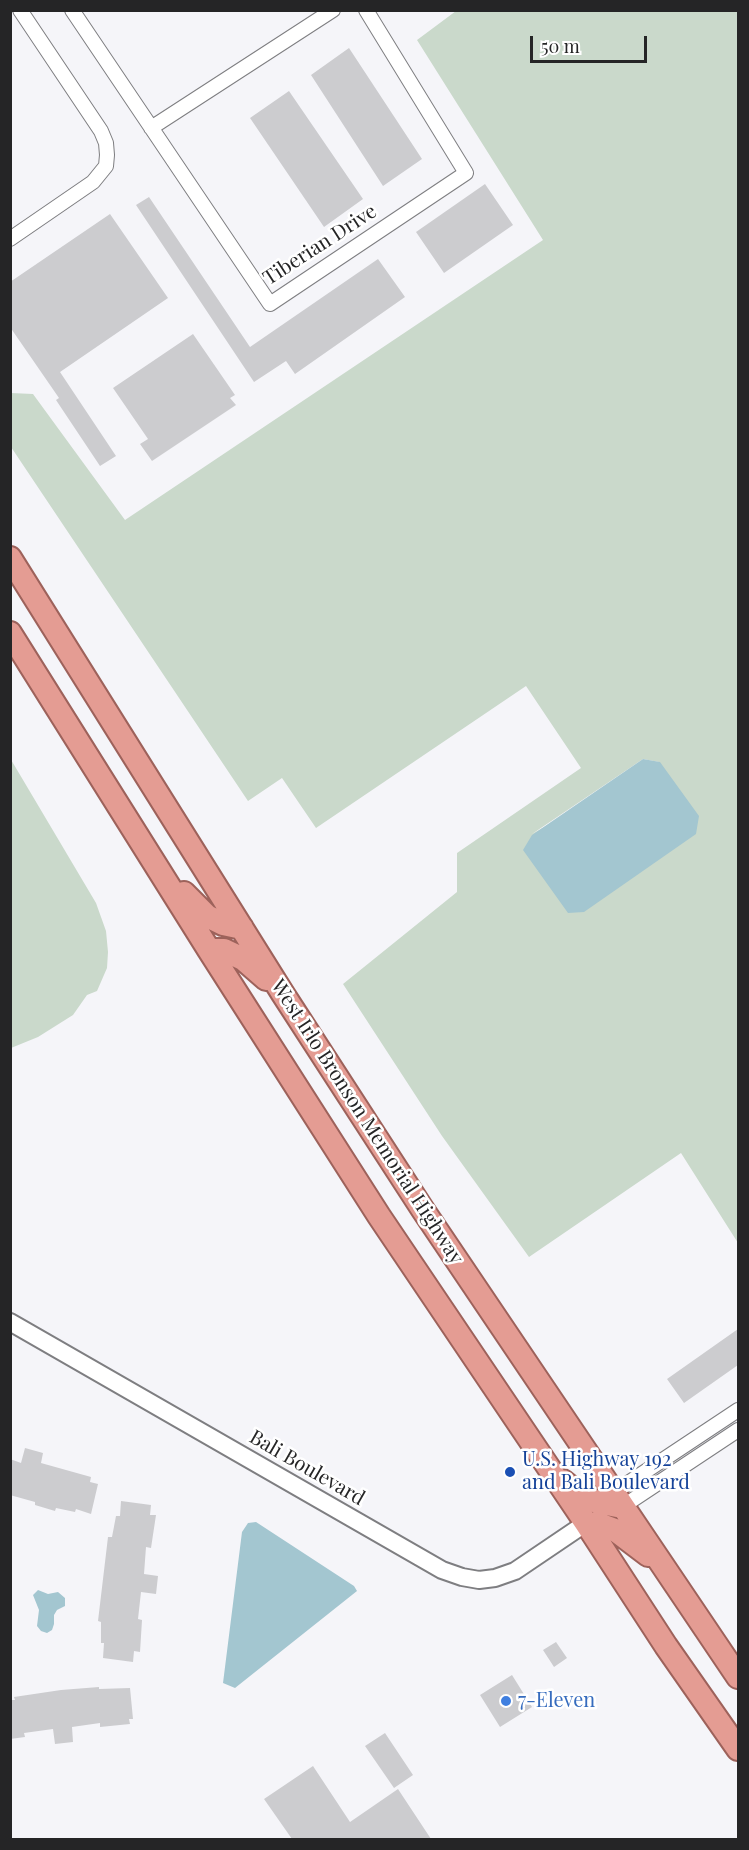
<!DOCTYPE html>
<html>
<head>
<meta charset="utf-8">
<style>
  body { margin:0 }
  #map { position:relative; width:749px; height:1850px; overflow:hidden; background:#f5f5f9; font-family:"Playfair Display",serif }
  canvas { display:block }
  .frame { position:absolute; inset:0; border:12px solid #252526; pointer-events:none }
  .scale { position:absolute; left:530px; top:36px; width:117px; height:27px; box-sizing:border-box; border:3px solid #252526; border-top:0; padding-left:8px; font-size:18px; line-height:21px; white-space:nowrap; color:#252526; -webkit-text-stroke:4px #fff; paint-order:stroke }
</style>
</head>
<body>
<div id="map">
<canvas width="749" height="1850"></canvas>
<div class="frame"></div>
<div class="scale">50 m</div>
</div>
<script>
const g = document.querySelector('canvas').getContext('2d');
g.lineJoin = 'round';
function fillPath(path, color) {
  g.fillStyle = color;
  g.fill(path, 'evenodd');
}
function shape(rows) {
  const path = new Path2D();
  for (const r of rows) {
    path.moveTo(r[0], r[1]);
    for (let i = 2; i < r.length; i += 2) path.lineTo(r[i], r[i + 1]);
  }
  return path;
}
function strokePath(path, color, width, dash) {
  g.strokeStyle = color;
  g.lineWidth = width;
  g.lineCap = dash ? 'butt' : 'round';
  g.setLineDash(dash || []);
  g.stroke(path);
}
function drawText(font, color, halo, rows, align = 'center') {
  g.font = font + ' "Playfair Display",serif';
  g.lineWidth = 5;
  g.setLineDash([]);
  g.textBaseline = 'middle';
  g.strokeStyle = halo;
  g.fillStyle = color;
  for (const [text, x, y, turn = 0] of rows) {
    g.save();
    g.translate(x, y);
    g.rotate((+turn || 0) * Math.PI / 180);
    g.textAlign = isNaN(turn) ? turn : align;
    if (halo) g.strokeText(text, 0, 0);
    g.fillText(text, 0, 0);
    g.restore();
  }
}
const green = shape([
  [456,11,738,11,738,1243,681,1153,529,1257,442,1136,343,984,457,892,457,853,581,768,526,686,316,828,282,778,248,801,11,447,11,393,33,394,125,520,543,240,417,40],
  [643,759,659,762,532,834],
  [10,758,96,903,106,931,108,952,107,968,97,991,87,995,73,1015,38,1037,11,1048]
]);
const water = shape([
  [643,759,660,762,699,816,696,834,584,912,568,913,523,850,532,835],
  [256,1522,354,1586,357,1591,235,1688,223,1683,242,1532,248,1523],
  [38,1590,48,1594,58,1592,65,1598,65,1606,57,1610,54,1615,54,1624,52,1630,47,1633,41,1631,37,1626,39,1610,33,1595]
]);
const building = shape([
  [349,48,422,159,383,186,311,75],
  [289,91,363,199,324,227,250,118],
  [485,184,513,225,444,273,416,232],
  [149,197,250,347,378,259,405,297,295,374,286,361,254,382,136,205],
  [110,214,168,298,60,372,116,456,100,466,56,400,59,398,10,327,10,282],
  [193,334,235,395,230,398,236,405,152,461,140,444,148,439,113,388],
  [738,1329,738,1365,684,1403,667,1379],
  [25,1448,43,1453,41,1463,91,1477,90,1482,98,1484,91,1514,76,1509,75,1512,56,1508,55,1511,35,1505,35,1502,10,1495,10,1459,21,1463],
  [121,1501,151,1505,150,1515,156,1515,151,1548,146,1547,144,1574,158,1576,156,1594,141,1592,138,1619,142,1620,140,1652,134,1651,133,1662,103,1658,104,1643,101,1643,101,1622,98,1621,108,1537,112,1537,116,1516,120,1516],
  [556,1642,567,1658,554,1667,543,1650],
  [512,1675,532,1707,500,1727,480,1695],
  [99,1687,99,1689,130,1688,133,1719,129,1719,130,1724,100,1727,100,1723,72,1727,73,1742,55,1744,53,1729,24,1733,25,1737,10,1739,10,1700,15,1700,14,1697,61,1690],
  [385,1733,413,1775,394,1788,365,1746],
  [313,1766,350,1822,398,1789,431,1839,292,1839,264,1799]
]);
const minor = shape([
  [72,10,270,304,466,173,366,10],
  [151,128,333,10],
  [10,239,93,182,106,166,107,155,106,143,101,131,20,10],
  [613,1493,738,1410],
  [622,1507,738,1430]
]);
const tertiary = shape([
  [10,1322,442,1570,462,1577,479,1580,495,1578,515,1571,586,1523]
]);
const trunk = shape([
  [10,558,283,994,423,1210,738,1677],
  [10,633,209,950,379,1216,586,1523,666,1646,738,1749],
  [184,893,207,916,223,924,242,928],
  [209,950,224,950,243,959,266,979],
  [563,1481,579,1494,597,1502,622,1507],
  [586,1523,599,1524,615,1530,648,1555]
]);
const markers = [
  [510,1472,6,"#1a4fb4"],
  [506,1701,6,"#3f7fe0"]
];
const streetNames = [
  ["Tiberian Drive",320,245,-33],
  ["West Irlo Bronson Memorial Highway",367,1122,57],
  ["Bali Boulevard",307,1468,30]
];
const transitNames = [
  ["U.S. Highway 192",522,1460],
  ["and Bali Boulevard",522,1483]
];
const shopNames = [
  ["7-Eleven",518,1701]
];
fillPath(green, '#cad9cb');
fillPath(water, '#a3c6d0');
fillPath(building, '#cccccf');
strokePath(minor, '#7e7e81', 16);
strokePath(tertiary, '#7e7e81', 20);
strokePath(trunk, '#9d625b', 26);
strokePath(minor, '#fff', 14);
strokePath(tertiary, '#fff', 16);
strokePath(trunk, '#e49c93', 22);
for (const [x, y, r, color] of markers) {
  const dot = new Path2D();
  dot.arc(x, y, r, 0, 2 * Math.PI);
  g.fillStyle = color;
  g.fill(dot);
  strokePath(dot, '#fff', 2);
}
drawText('20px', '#252526', '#fff', streetNames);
drawText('20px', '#164399', '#fff', transitNames, 'left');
drawText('20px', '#366cbe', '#fff', shopNames, 'left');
</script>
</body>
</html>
